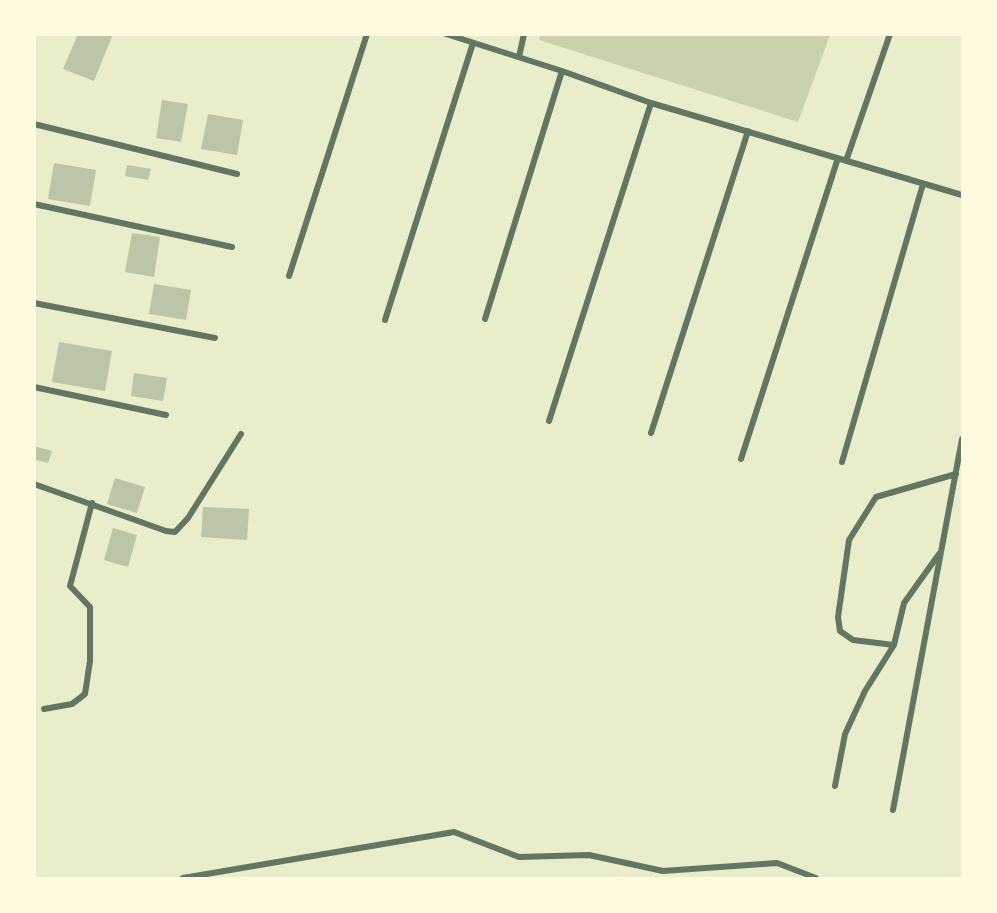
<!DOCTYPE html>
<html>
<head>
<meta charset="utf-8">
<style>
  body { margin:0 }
  #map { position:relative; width:997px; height:913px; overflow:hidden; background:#e9edc9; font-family:Mulish,sans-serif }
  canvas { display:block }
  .frame { position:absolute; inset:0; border:36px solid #fefae0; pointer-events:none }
</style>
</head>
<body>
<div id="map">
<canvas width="997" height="913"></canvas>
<div class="frame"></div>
</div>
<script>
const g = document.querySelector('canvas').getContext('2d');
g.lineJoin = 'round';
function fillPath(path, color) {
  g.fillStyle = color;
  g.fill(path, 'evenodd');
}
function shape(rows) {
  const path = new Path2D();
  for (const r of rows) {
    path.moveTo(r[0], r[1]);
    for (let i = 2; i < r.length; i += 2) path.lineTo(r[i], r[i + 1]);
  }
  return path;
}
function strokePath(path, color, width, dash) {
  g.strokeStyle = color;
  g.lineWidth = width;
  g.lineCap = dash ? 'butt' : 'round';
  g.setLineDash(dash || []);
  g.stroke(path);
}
const green = shape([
  [540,35,540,34,830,35,798,122,539,40]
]);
const building = shape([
  [78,34,113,34,94,81,63,69],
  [162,100,188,104,181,142,156,138],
  [208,114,243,120,237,155,201,149],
  [54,163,96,170,90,206,48,199],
  [127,165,151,169,148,180,125,176],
  [132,233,160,237,154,277,125,272],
  [154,284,191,290,186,320,149,314],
  [59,342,112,351,105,391,52,382],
  [134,373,167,378,163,401,131,396],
  [34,446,52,451,48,463,34,459],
  [115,478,145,487,137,513,107,504],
  [203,507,249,509,247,540,201,537],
  [113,528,137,535,128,567,104,560]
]);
const minor = shape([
  [446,34,562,71,651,103,962,195],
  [519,57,524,34],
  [34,124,237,174],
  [846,161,890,34],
  [34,204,232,247],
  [289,276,367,34],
  [34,303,215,338],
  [485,319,562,71],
  [385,320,473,43],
  [34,387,166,415],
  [549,421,651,103],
  [651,433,748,131],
  [741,459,838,158],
  [842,462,923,184],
  [34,484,166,531,175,532,188,518,241,434],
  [894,645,853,640,840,631,838,617,849,540,876,497,956,474],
  [44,709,72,704,85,694,90,661,90,607,70,586,92,503],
  [835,786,845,734,865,691,894,645,904,603,939,554],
  [893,810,962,439],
  [183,878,454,832,519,857,589,855,663,871,777,863,816,878]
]);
fillPath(green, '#cad2ad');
fillPath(building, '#bcc5a7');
strokePath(minor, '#617663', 6);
</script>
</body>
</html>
